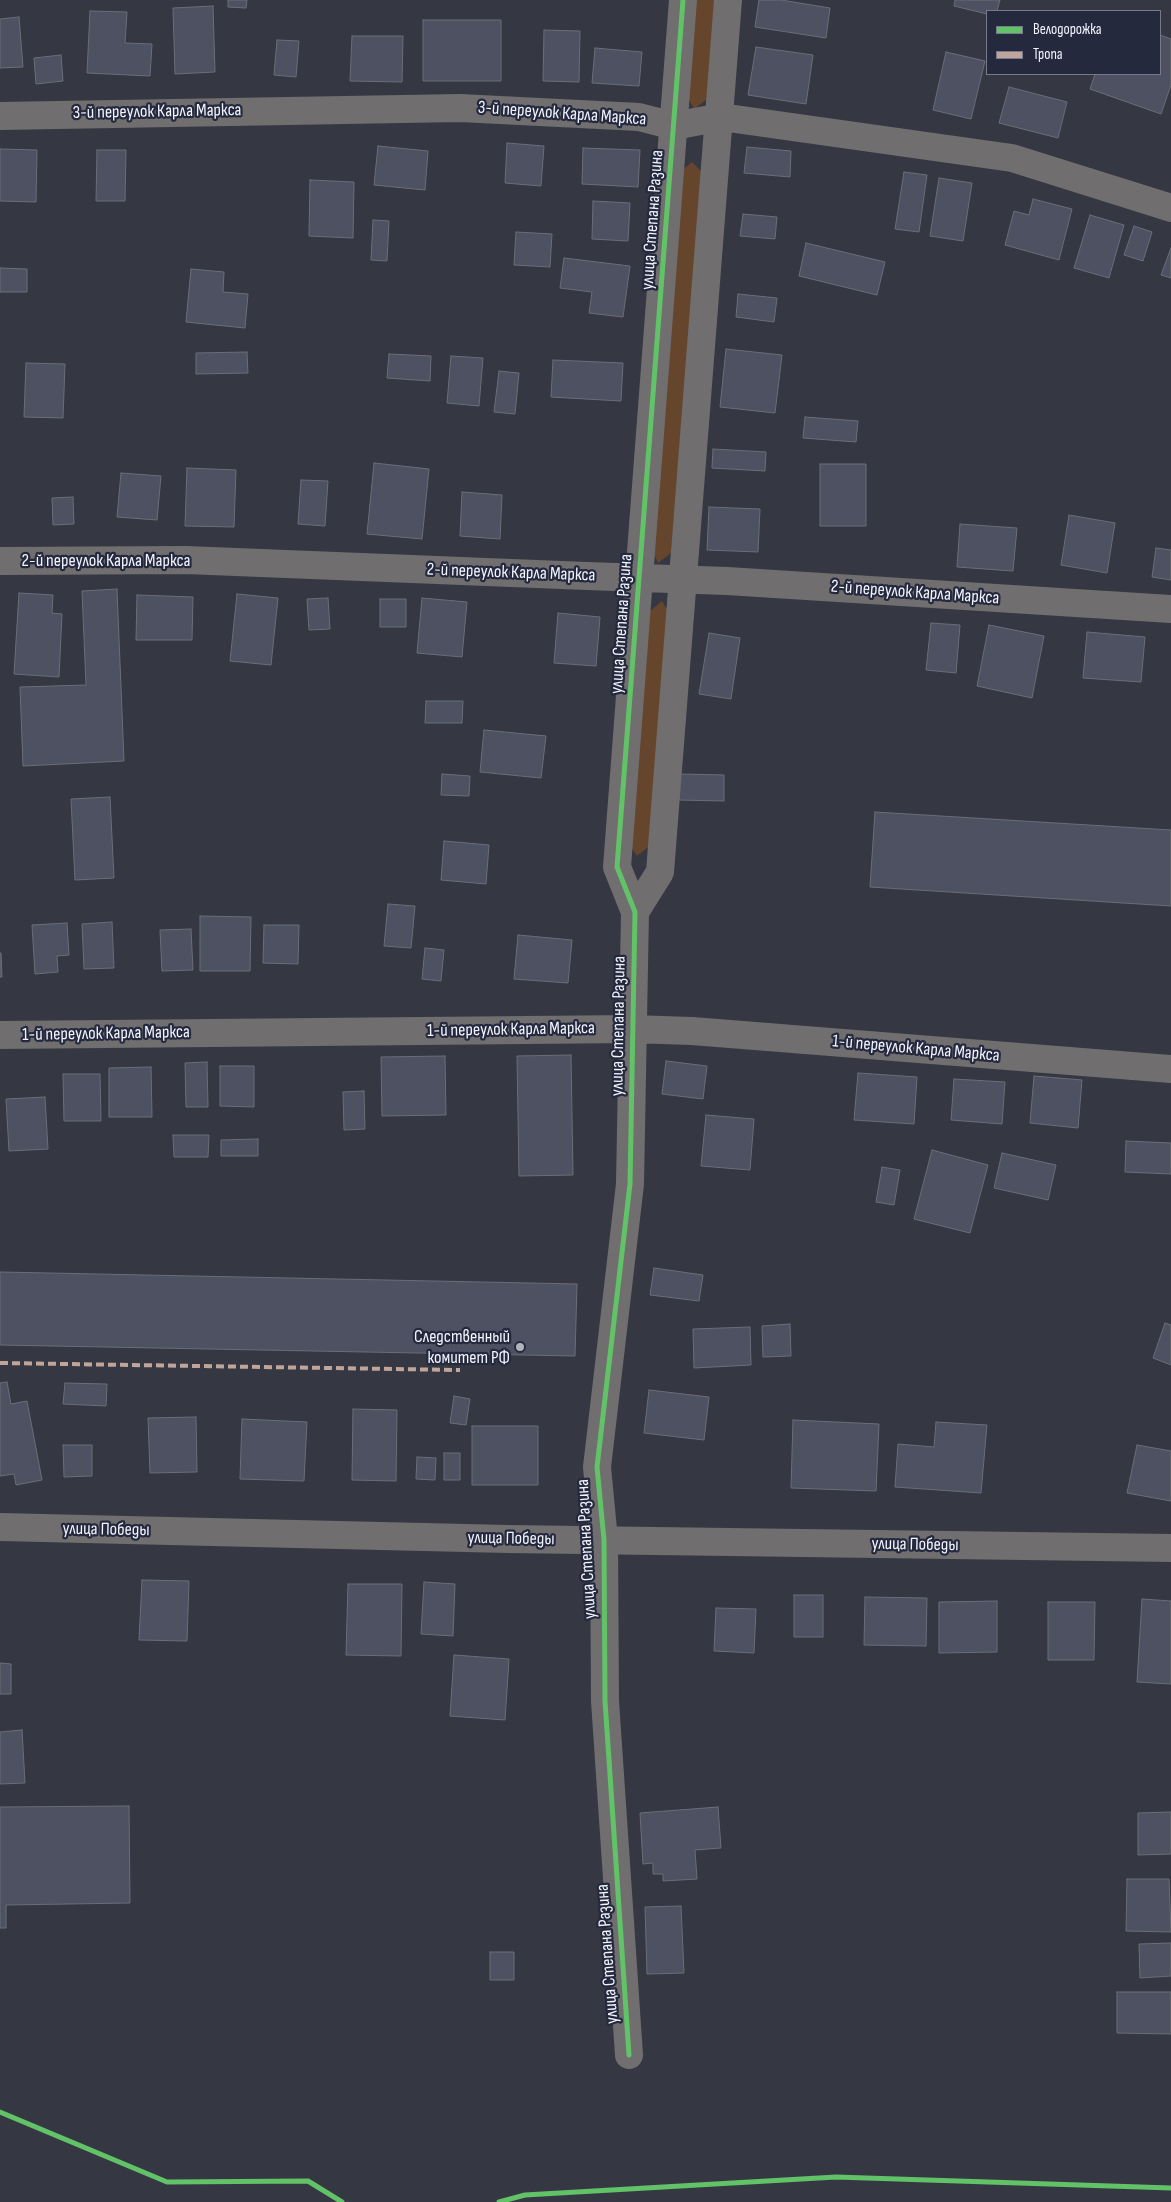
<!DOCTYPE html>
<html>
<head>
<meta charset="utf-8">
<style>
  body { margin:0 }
  #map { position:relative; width:1171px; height:2202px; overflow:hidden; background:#353843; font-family:"Sofia Sans Condensed",sans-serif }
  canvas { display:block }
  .legend { position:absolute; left:986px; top:10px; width:175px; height:65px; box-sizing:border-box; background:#25293e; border:1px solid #777a8a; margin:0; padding:6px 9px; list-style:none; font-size:15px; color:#f2f4fd }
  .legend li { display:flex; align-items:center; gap:10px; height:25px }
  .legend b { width:25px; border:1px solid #777a8a }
</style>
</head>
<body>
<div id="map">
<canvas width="1171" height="2202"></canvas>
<ul class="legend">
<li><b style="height:6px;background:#61c268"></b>Велодорожка</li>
<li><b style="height:6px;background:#c0a59a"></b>Тропа</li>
</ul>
</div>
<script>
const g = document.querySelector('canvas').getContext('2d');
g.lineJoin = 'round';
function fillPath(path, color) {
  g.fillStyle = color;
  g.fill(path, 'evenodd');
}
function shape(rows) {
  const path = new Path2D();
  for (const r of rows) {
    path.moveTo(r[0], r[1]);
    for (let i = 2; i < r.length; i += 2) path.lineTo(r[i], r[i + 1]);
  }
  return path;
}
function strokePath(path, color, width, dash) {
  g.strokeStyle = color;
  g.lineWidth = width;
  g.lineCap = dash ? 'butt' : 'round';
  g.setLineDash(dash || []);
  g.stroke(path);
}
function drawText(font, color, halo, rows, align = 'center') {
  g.font = font + ' "Sofia Sans Condensed",sans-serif';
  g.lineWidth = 4.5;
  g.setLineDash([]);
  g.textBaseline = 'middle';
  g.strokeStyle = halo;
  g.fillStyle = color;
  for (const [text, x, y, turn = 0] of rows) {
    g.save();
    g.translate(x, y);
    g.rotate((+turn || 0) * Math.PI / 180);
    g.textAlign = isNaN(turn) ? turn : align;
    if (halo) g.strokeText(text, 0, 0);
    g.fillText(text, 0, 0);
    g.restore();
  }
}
const green = shape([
  [694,0,716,0,710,97,694,109,687,96],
  [692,162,702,172,671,553,658,563,652,550,681,171],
  [662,601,669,613,651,845,637,856,628,842,648,613]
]);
const building = shape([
  [228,0,247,0,246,8,228,7,228,0],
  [759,0,781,0,830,8,826,38,755,27,759,0],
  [955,0,1000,0,997,11,987,11,987,14,954,6,955,0],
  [213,6,215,72,175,74,173,8,213,6],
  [90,11,127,12,125,43,152,44,150,76,87,73,90,11],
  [19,17,23,67,0,68,0,19,19,17],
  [423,20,501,20,501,81,423,81,423,20],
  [544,30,580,31,579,82,543,81,544,30],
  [1160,35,1171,39,1171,85,1161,114,1090,89,1095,74,1160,74,1160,35],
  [352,36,403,36,402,82,350,81,352,36],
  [277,40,299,41,296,77,274,75,277,40],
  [756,47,813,55,806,104,748,95,756,47],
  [595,48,642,52,639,86,592,83,595,48],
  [946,52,985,61,971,119,933,110,946,52],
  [61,55,63,81,36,84,34,58,61,55],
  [1009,87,1067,102,1058,138,999,123,1009,87],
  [507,143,544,146,541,186,505,183,507,143],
  [378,146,428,151,425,190,374,185,378,146],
  [747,147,791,151,790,177,744,173,747,147],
  [583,148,640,150,638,187,582,184,583,148],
  [0,149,37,150,36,202,0,201,0,149],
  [97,150,126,150,125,201,96,201,97,150],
  [904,172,927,175,919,232,895,229,904,172],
  [939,178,972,183,963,241,930,236,939,178],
  [310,180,354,182,353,238,309,236,310,180],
  [1033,199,1072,209,1059,260,1005,245,1014,211,1029,215,1033,199],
  [593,201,630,203,628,241,592,239,593,201],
  [743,214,777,217,775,239,740,236,743,214],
  [1090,215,1124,225,1109,278,1074,268,1090,215],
  [373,220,389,221,387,261,371,260,373,220],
  [1134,226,1152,232,1143,261,1124,255,1134,226],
  [516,232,552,234,550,267,514,265,516,232],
  [806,243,885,262,877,295,799,276,806,243],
  [1171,248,1171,278,1161,275,1171,248],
  [564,258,630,266,623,317,589,313,592,292,560,288,564,258],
  [0,268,27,269,27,292,0,292,0,268],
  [191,269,224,272,223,292,248,294,245,328,186,322,191,269],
  [738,294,777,298,774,322,736,317,738,294],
  [726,349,782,355,775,413,720,407,726,349],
  [247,352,248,373,196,374,196,353,247,352],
  [389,354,431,356,430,381,387,378,389,354],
  [451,356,483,358,479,406,447,403,451,356],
  [553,360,623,363,621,401,551,397,553,360],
  [26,363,65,364,63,418,24,417,26,363],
  [499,371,519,373,515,414,494,412,499,371],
  [805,417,858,421,856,442,803,438,805,417],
  [713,449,766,452,765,471,712,468,713,449],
  [374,463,429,469,422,539,367,534,374,463],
  [820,464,866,464,866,526,820,526,820,464],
  [187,468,236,470,234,527,185,526,187,468],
  [121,473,161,476,157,520,117,517,121,473],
  [301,480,328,481,325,526,298,524,301,480],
  [462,492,502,495,500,539,460,536,462,492],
  [73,497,74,524,53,525,52,498,73,497],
  [709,507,760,509,758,552,707,550,709,507],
  [1069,515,1115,523,1107,573,1061,565,1069,515],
  [960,524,1017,528,1013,571,957,567,960,524],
  [1156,548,1171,550,1171,580,1152,577,1156,548],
  [117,589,124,761,23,766,20,687,86,685,82,591,117,589],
  [19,593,53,595,52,613,62,614,59,677,14,674,19,593],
  [237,594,278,598,271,665,230,661,237,594],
  [137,595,193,597,192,640,136,640,137,595],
  [328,598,330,629,309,630,307,599,328,598],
  [422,598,467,602,462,657,417,653,422,598],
  [380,599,406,599,406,627,380,627,380,599],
  [558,613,600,617,596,666,554,663,558,613],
  [931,623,960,625,956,673,926,670,931,623],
  [989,625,1044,636,1032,698,977,686,989,625],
  [1087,632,1145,637,1141,682,1083,678,1087,632],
  [709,633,740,638,731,699,699,694,709,633],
  [426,701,463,701,462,723,425,723,426,701],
  [484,730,546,736,541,778,480,772,484,730],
  [442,774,470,776,469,796,441,795,442,774],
  [680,774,724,775,724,801,679,800,680,774],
  [110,797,114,878,75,880,71,799,110,797],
  [875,812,1171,830,1171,906,870,887,875,812],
  [444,841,489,845,486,884,441,880,444,841],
  [388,904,415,906,411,948,384,946,388,904],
  [200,916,251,917,250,971,200,971,200,916],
  [112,922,114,968,84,969,82,924,112,922],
  [67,923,69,955,57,956,58,972,35,974,32,925,67,923],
  [264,925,299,925,298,964,263,963,264,925],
  [191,929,193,970,162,971,160,930,191,929],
  [518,935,572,940,568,983,514,979,518,935],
  [425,948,444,950,441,981,422,979,425,948],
  [0,953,1,953,2,977,0,977,0,953],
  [571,1055,573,1175,519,1176,517,1056,571,1055],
  [445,1056,446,1115,382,1116,381,1057,445,1056],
  [666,1061,707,1066,703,1099,662,1094,666,1061],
  [207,1062,208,1107,186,1107,185,1063,207,1062],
  [220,1066,254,1066,254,1107,220,1106,220,1066],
  [151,1067,152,1117,109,1117,109,1068,151,1067],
  [858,1073,917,1077,914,1124,854,1120,858,1073],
  [63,1074,100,1074,101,1121,64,1121,63,1074],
  [1034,1076,1082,1080,1078,1128,1030,1123,1034,1076],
  [954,1079,1005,1082,1002,1124,951,1120,954,1079],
  [364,1091,365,1129,344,1130,343,1092,364,1091],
  [45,1097,48,1149,9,1151,6,1099,45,1097],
  [706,1115,754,1119,750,1170,701,1166,706,1115],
  [173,1135,209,1135,208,1157,174,1157,173,1135],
  [258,1139,258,1156,221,1156,221,1140,258,1139],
  [1126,1141,1171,1143,1171,1174,1125,1172,1126,1141],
  [932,1150,988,1165,970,1233,914,1219,932,1150],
  [1002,1153,1056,1165,1048,1200,994,1188,1002,1153],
  [882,1167,900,1170,894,1205,876,1202,882,1167],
  [654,1268,703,1275,699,1301,650,1295,654,1268],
  [0,1272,577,1284,575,1356,0,1345,0,1272],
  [1165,1323,1171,1325,1171,1365,1153,1358,1165,1323],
  [790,1324,791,1356,763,1357,762,1326,790,1324],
  [750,1327,751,1365,694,1368,693,1329,750,1327],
  [7,1382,11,1404,27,1401,42,1480,16,1485,14,1474,0,1476,0,1383,7,1382],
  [65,1383,107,1384,106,1406,63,1404,65,1383],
  [649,1390,709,1397,704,1440,644,1433,649,1390],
  [454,1396,470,1399,466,1425,450,1423,454,1396],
  [353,1409,397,1410,396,1481,352,1480,353,1409],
  [196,1417,197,1472,150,1473,148,1418,196,1417],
  [242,1419,307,1422,304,1481,240,1479,242,1419],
  [793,1420,879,1424,876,1491,791,1488,793,1420],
  [936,1422,987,1425,981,1493,895,1487,898,1444,934,1447,936,1422],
  [472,1426,538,1426,538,1485,472,1485,472,1426],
  [63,1445,92,1445,92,1476,64,1477,63,1445],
  [1137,1445,1171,1451,1171,1501,1127,1493,1137,1445],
  [444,1453,460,1453,460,1480,444,1480,444,1453],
  [417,1457,436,1458,435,1480,416,1479,417,1457],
  [142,1580,189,1581,187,1641,139,1640,142,1580],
  [424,1582,455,1584,453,1636,421,1634,424,1582],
  [348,1584,402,1584,401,1656,346,1655,348,1584],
  [794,1595,823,1595,823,1637,794,1637,794,1595],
  [865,1597,927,1598,926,1646,864,1645,865,1597],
  [1142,1599,1171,1601,1171,1684,1137,1682,1142,1599],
  [997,1601,997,1652,939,1653,939,1602,997,1601],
  [1048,1602,1095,1602,1094,1660,1048,1660,1048,1602],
  [716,1608,756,1609,754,1653,714,1651,716,1608],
  [454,1655,509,1659,505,1720,450,1716,454,1655],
  [0,1663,11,1664,11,1694,0,1694,0,1663],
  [22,1730,25,1783,0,1784,0,1732,22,1730],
  [129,1806,130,1903,6,1905,6,1928,0,1928,0,1807,129,1806],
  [718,1807,721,1848,695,1850,697,1879,663,1881,663,1874,653,1874,653,1863,643,1864,640,1813,718,1807],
  [1171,1812,1171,1854,1138,1855,1138,1813,1171,1812],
  [1127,1879,1169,1879,1171,1932,1126,1931,1127,1879],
  [681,1906,684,1973,647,1974,645,1907,681,1906],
  [1171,1943,1171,1976,1140,1978,1139,1944,1171,1943],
  [490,1952,514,1952,514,1980,490,1980,490,1952],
  [1117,1992,1171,1992,1171,2034,1117,2033,1117,1992]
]);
const minor = shape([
  [0,116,460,108,639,117,674,126,721,117,1012,158,1171,208],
  [0,561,186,560,587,576,727,581,1171,609],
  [635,912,660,872,728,0],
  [0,1035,632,1029,692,1031,1171,1069],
  [0,1527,508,1539,1171,1548],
  [629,2055,605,1701,604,1540,597,1467,630,1184,635,912,617,867,683,0]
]);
const quiet = shape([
  [0,1363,460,1370]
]);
const cycleway = shape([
  [629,2055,605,1701,604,1540,597,1467,630,1184,635,912,617,867,683,0],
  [0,2112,167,2182,308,2181,342,2202],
  [499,2202,525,2195,836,2177,1171,2188]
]);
const markers = [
  [520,1347,5,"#b0b2bc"]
];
const streetNames = [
  ["3-й переулок Карла Маркса",157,112,-1],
  ["3-й переулок Карла Маркса",562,114,4],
  ["улица Степана Разина",653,220,-86],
  ["2-й переулок Карла Маркса",106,561],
  ["2-й переулок Карла Маркса",511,573,2],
  ["2-й переулок Карла Маркса",915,593,4],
  ["улица Степана Разина",622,624,-86],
  ["улица Степана Разина",619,1026,-89],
  ["1-й переулок Карла Маркса",511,1030,-1],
  ["1-й переулок Карла Маркса",106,1034,-1],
  ["1-й переулок Карла Маркса",916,1049,5],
  ["улица Победы",106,1530,1],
  ["улица Победы",511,1539,1],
  ["улица Победы",915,1545,1],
  ["улица Степана Разина",587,1549,-93],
  ["улица Степана Разина",608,1954,-94]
];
const poiNames = [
  ["Следственный",510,1337],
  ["комитет РФ",510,1358]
];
fillPath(green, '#65452c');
fillPath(building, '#4d5161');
strokePath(building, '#6b6e78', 1);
strokePath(minor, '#706e6f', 28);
strokePath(quiet, '#c0a59a', 4, [8, 4]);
strokePath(cycleway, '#61c268', 5);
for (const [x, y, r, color] of markers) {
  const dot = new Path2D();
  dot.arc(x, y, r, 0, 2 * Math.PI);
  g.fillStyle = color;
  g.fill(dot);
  strokePath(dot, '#25293e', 2);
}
drawText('18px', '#f2f4fd', '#25293e', streetNames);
drawText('18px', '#f2f4fd', '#25293e', poiNames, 'right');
</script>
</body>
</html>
